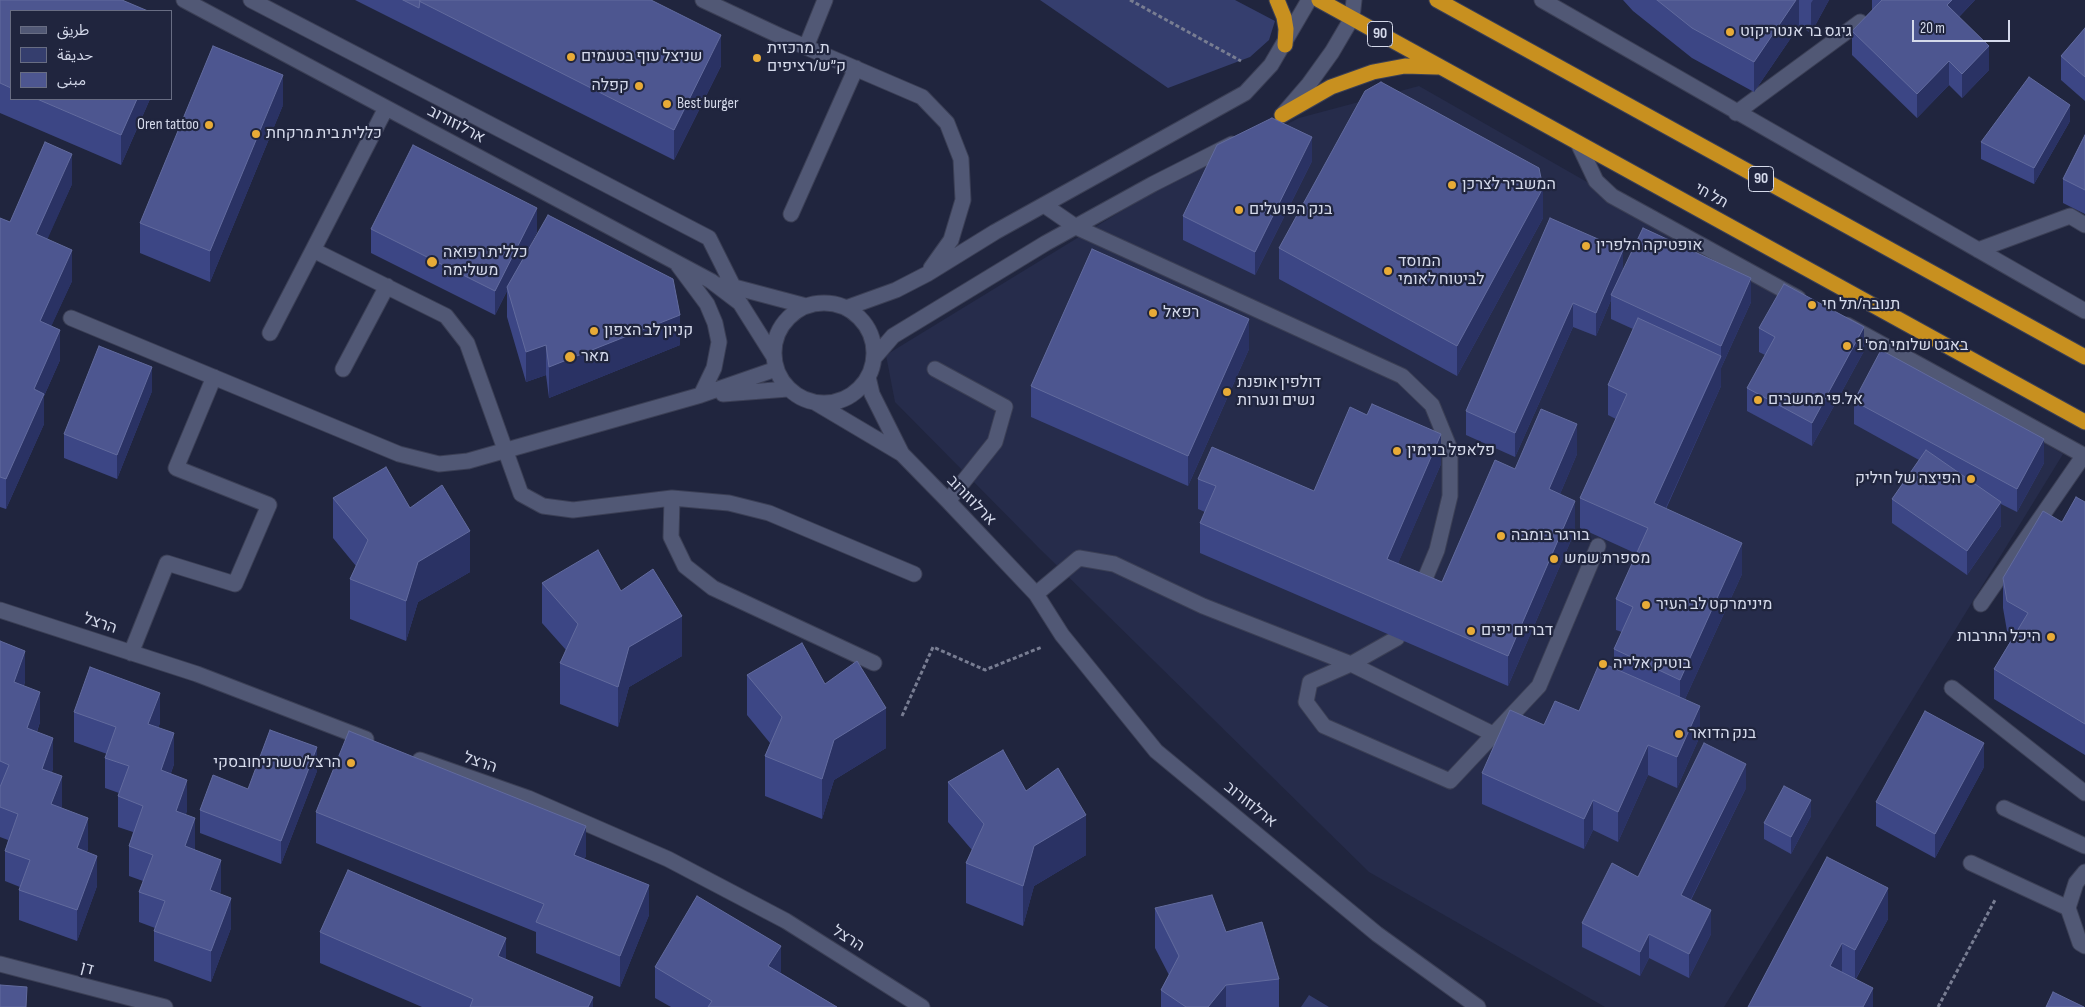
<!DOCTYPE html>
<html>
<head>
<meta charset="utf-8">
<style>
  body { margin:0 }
  #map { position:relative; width:2085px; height:1007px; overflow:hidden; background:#20253e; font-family:"Sofia Sans Condensed","Noto Sans Arabic",sans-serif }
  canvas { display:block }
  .legend { position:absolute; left:10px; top:10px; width:162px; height:90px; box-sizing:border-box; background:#20253e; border:1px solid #686d83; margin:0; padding:6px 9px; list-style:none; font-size:15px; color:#d5daeb }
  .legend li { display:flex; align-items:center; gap:10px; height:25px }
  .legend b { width:25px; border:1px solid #686d83 }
  .scale { position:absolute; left:1912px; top:20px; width:98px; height:22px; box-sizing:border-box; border:2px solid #d5daeb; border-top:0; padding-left:6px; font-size:15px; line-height:18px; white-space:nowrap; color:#d5daeb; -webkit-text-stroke:4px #20253e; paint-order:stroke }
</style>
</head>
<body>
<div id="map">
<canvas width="2085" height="1007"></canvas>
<ul class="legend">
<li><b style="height:6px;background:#515875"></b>طريق</li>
<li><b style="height:14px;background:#353e6e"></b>حديقة</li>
<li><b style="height:14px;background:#4d5690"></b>مبنى</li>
</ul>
<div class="scale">20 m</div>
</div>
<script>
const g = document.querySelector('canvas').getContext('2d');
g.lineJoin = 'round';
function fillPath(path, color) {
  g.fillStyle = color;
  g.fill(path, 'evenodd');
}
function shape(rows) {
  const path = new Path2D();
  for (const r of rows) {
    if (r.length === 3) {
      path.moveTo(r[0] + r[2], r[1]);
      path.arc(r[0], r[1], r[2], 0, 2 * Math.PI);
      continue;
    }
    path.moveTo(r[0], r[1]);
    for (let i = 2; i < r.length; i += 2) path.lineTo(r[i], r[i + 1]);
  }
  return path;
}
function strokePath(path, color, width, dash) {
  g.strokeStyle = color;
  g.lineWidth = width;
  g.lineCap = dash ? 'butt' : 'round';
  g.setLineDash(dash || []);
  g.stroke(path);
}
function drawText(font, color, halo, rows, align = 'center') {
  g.font = font + ' "Sofia Sans Condensed",Heebo,sans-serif';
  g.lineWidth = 4.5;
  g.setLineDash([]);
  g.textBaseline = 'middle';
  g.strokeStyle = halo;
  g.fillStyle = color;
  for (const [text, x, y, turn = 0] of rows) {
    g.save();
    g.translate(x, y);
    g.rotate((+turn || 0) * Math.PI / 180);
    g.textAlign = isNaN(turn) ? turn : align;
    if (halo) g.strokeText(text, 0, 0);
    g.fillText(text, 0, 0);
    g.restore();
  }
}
const built = shape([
  [1419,86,2063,454,1724,1007,1605,1007,1369,872,1039,548,895,402,886,355,1146,196,1299,118]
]);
const green = shape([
  [1040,0,1235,0,1275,21,1269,40,1250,57,1168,88],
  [1309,995,1329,1007,1301,1007]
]);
const path = shape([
  [1130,0,1241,61],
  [902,716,933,647,985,670,1042,647],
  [1938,1007,1995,900]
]);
const minor = shape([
  [184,0,711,281,740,303,774,357],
  [251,0,709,238,733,286],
  [703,0,780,36,922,97,947,123,961,159,963,200,951,240,931,268],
  [1542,0,2085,311],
  [806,47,825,0],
  [386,108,313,250,446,316,467,343,521,494,543,506,573,510,672,498,729,503,769,513,914,574],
  [1284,113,1309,84,1332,52,1352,18,1354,0],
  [1736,113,1860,22],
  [1578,143,1596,181,1612,196,1798,298],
  [1044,205,1076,227,1402,376,1432,405,1450,449,1450,496,1437,550,1419,593],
  [791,214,856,68],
  [1978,250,2070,216,2085,225],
  [678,265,707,304,715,323,719,342,714,368,701,395],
  [723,284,806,306],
  [824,353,50],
  [846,308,896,290,927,274,995,232,1245,93,1271,65,1309,0],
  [71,318,399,454,439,464,468,461,701,395,776,369],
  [1847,325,2085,456],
  [270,333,313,250],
  [874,358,893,336,1046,243,1153,184,1232,144],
  [343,369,387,286],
  [935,369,1005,407,995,442,948,501],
  [868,377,872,394,902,454],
  [723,394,788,389],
  [816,403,902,454,948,501,1036,594,1062,635,1156,751,1377,934,1478,1007],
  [672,498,671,537,685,566,713,588,874,663],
  [1036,594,1079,558,1114,564,1203,606,1351,664,1493,734],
  [1981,604,2084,455],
  [0,610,197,674,366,739],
  [1397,638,1351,664,1310,682,1306,702,1324,726,1450,781,1539,686,1598,546],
  [131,653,167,563,235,584,269,505,176,468,214,377],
  [1952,688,2085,793],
  [420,760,528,798,668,859,786,921,922,1007],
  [2004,808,2085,846],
  [1971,863,2068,908],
  [2085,872,2076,883,2068,908,2080,943,2085,946],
  [0,964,165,1007]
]);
const highway = shape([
  [1277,0,1284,17,1286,29,1285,45],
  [1319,0,2085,422],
  [1437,0,2085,357],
  [1282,115,1331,87,1373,72,1405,66,1437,67]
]);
const wall = shape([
  [0,0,11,11,11,99,150,99,121,165,0,113],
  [355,0,651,0,721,66,674,160],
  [1623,0,1829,0,1811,33,1799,26,1754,92,1692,58,1633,11],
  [1872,0,1975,0,1959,17,1989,70,1962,98,1949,85,1917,118,1852,55,1852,31,1872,11],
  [2085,28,2085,101,2061,80,2061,56],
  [283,105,210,282,140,253,140,223],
  [2070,121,2034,184,1981,159,1981,142],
  [2085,135,2085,214,2063,203,2063,179],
  [1312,161,1255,275,1183,240,1183,216],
  [72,184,47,239,72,281,51,326,60,360,44,396,44,424,6,509,0,507,0,218,10,222],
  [1543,218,1457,376,1279,279,1279,248],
  [1550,218,1623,271,1751,302,1721,368,1721,386,1666,509,1742,574,1685,699,1700,736,1677,788,1648,775,1618,842,1593,830,1584,849,1482,804,1482,773,1544,725,1579,711,1614,668,1614,649,1622,632,1616,630,1616,599,1637,554,1580,528,1580,498,1616,419,1608,415,1608,385,1633,329,1611,319,1611,300,1596,336,1573,327,1515,457,1466,435,1466,411],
  [371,229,537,232,527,251,680,345,549,398,546,375,526,382,507,317,507,291,495,315,371,253],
  [1759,328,1864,351,1812,446,1747,411,1747,388,1765,355,1759,352],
  [1249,349,1188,486,1031,417,1031,386],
  [152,391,117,479,64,458,64,434],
  [1854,401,2044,463,2017,512,2001,504,2001,526,1967,575,1892,523,1892,499,1919,460,1854,424],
  [1577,454,1560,494,1575,531,1508,686,1200,553,1200,523,1205,512,1198,509,1198,479,1314,491,1441,464,1398,563,1442,582,1515,469],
  [333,498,410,508,470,572,418,602,406,641,350,619,350,579,356,566,333,538],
  [2085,502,2085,755,1994,699,1994,669,2014,635,2007,631,2003,608,2003,578,2062,522],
  [542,583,621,591,682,656,629,687,618,727,560,704,560,663,566,650,542,623],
  [0,641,25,681,24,686,40,722,37,732,53,768,52,772,62,806,61,808,88,848,87,852,97,886,77,941,19,920,19,890,20,887,5,881,5,851,8,840,0,837],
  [747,675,825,684,886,748,834,780,822,819,765,796,765,756,770,743,747,715],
  [74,712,160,723,158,728,174,764,171,773,187,810,186,814,195,848,195,850,221,890,220,894,231,928,211,982,154,961,154,931,155,928,139,922,139,892,143,881,129,876,129,846,133,832,118,827,118,796,119,793,105,788,105,758,107,754,74,742],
  [1984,767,1935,858,1876,826,1876,802],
  [317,771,281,864,200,833,200,810,248,789],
  [948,782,1026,791,1086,855,1034,886,1023,926,966,903,966,863,972,850,948,822],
  [1746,788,1691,900,1711,934,1689,978,1649,958,1640,976,1582,947,1582,923],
  [316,812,586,856,584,859,649,915,620,987,536,953,536,932,316,843],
  [1811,816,1791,854,1764,839,1764,823],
  [1827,857,1888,919,1856,979,1873,1007,1748,1007],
  [1155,908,1226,932,1279,979,1279,1007,1161,1007,1161,990,1169,975,1155,948],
  [320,932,506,959,593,1007,422,1007,320,963],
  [655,967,781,973,837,1007,671,1007,655,998]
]);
const shadedWall = shape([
  [1796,0,1799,0,1799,26,1754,92,1754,62],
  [1813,0,1829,0,1811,33,1811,3],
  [1952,0,1975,0,1947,29,1947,5],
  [721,35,721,66,674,160,674,130],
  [1989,46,1989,70,1962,98,1962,74],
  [1949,61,1949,85,1917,118,1917,94],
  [283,75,283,105,210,282,210,251],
  [137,99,150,99,121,165,121,135],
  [2070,105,2070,121,2034,184,2034,168],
  [1312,137,1312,161,1255,275,1255,252],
  [72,154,72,184,36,265,36,234],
  [1543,188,1543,218,1457,376,1457,346],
  [537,208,537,232,507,290,507,287,507,291,495,315,495,291],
  [72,250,72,281,40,351,40,321],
  [1623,250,1623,274,1611,295,1611,300,1596,336,1596,313],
  [1751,278,1751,302,1721,368,1721,386,1654,534,1654,503,1721,358,1721,346],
  [1573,303,1573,327,1515,457,1515,433],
  [680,315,680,345,549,398,549,367],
  [1249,319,1249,349,1188,486,1188,456],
  [1864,327,1864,351,1812,446,1812,423],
  [60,330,60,360,44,396,44,424,6,509,6,479,34,389],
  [546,345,546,375,526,382,526,352],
  [152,367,152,391,117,479,117,455],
  [1577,424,1577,454,1549,520,1549,489],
  [1441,434,1441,464,1387,589,1387,559],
  [2044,439,2044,463,2017,512,2017,489],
  [1575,501,1575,531,1508,686,1508,656],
  [2001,502,2001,526,1967,575,1967,551],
  [470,531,470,572,418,602,406,641,406,601,418,562],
  [1742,543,1742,574,1680,710,1680,680],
  [682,616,682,656,629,687,618,727,618,687,629,647],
  [25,651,25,681,14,712,14,682],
  [40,692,40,722,27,759,27,728],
  [160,693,160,723,148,754,148,724],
  [1700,706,1700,736,1677,788,1677,757],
  [886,708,886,748,834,780,822,819,822,779,834,740],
  [174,733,174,764,161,800,161,770],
  [53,738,53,768,42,799,42,769],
  [1984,743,1984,767,1935,858,1935,834],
  [1648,745,1648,775,1618,842,1618,812],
  [317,747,317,771,281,864,281,841],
  [1746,764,1746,788,1681,919,1681,895],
  [62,776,62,806,51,835,51,804],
  [187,780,187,810,176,841,176,811],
  [1593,800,1593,830,1584,849,1584,819],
  [1811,800,1811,816,1791,854,1791,837],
  [1086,815,1086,855,1034,886,1023,926,1023,886,1034,846],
  [88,818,88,848,77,878,77,848],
  [195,818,195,848,185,876,185,846],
  [586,826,586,856,574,885,574,855],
  [97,856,97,886,77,941,77,910],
  [221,860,221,890,210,920,210,890],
  [649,885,649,915,620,987,620,956],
  [1888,888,1888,919,1855,980,1855,950],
  [231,898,231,928,211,982,211,951],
  [1711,910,1711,934,1689,978,1689,954],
  [1649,934,1649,958,1640,976,1640,952],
  [506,938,506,968,498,956],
  [1842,943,1842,973,1830,966],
  [781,946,781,976,768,966],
  [1226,985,1226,1007,1208,1007],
  [1873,988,1873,1007,1863,1007],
  [593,997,593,1007,588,1007]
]);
const building = shape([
  [0,0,122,0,148,11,11,11,11,88,0,83,0,0],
  [403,0,420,0,419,8,403,0],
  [420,0,651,0,721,35,674,130,419,1,420,0],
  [1657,0,1796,0,1754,62,1692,28,1657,0],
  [1882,0,1952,0,1947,5,1989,46,1962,74,1949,61,1917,94,1852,31,1882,0],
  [2085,28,2085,77,2061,56,2085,28],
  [213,46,283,75,210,251,140,223,213,46],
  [2029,77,2070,105,2034,168,1981,142,2029,77],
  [1381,82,1539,168,1543,188,1457,346,1279,248,1365,91,1381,82],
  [37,99,137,99,121,135,37,99],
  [1272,118,1312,137,1255,252,1183,216,1217,145,1272,118],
  [2085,135,2085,190,2063,179,2085,135],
  [45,142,72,154,36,234,72,250,40,321,60,330,34,389,44,394,6,479,0,477,0,218,10,222,45,142],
  [413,145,537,208,495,291,371,229,413,145],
  [548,215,673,279,680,315,549,367,546,345,526,352,507,287,548,215],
  [1550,218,1623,250,1596,313,1573,303,1515,433,1466,411,1550,218],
  [1643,228,1751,278,1721,346,1611,295,1643,228],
  [1092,249,1249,319,1188,456,1031,386,1092,249],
  [1784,284,1864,327,1812,423,1747,388,1775,337,1759,328,1784,284],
  [1638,318,1721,356,1654,503,1742,543,1680,680,1614,649,1633,607,1616,599,1648,528,1580,498,1627,394,1608,385,1638,318],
  [99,346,152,367,117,455,64,434,99,346],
  [1881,350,2044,439,2017,489,1854,401,1881,350],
  [1372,404,1441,434,1387,559,1442,582,1495,460,1515,469,1541,409,1577,424,1549,489,1575,501,1508,656,1200,523,1216,486,1198,479,1212,447,1314,491,1350,407,1367,415,1372,404],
  [1926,450,2001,502,1967,551,1892,499,1926,450],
  [386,467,410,508,442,485,470,531,418,562,406,601,350,579,368,540,333,498,386,467],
  [2076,497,2085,502,2085,724,1994,669,2028,613,2007,601,2003,578,2043,511,2062,522,2076,497],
  [598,550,621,591,653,569,682,616,629,647,618,687,560,663,578,624,542,583,598,550],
  [0,641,25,651,14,682,40,692,27,728,53,738,42,769,62,776,51,804,88,818,77,848,97,856,77,910,19,890,30,860,5,851,18,814,0,807,0,787,9,765,0,761,0,641],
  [802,643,825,684,857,661,886,708,834,740,822,779,765,756,782,717,747,675,802,643],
  [1600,662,1700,706,1677,757,1648,745,1618,812,1593,800,1584,819,1482,773,1510,710,1544,725,1555,701,1579,711,1600,662],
  [90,667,160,693,148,724,174,733,161,770,187,780,176,811,195,818,185,846,221,860,210,890,231,898,211,951,154,931,165,901,139,892,153,855,129,846,143,806,118,796,129,766,105,758,116,727,74,712,90,667],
  [1925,711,1984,743,1935,834,1876,802,1925,711],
  [270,730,317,747,281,841,200,810,213,775,248,789,270,730],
  [349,731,586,826,574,855,649,885,620,956,536,922,544,904,316,812,349,731],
  [1704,743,1746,764,1681,895,1711,910,1689,954,1649,934,1640,952,1582,923,1612,863,1638,877,1704,743],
  [1003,750,1026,791,1058,768,1086,815,1034,846,1023,886,966,863,984,824,948,782,1003,750],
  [1784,786,1811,800,1791,837,1764,823,1784,786],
  [1827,857,1888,888,1855,950,1842,943,1830,966,1873,988,1863,1007,1748,1007,1827,857],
  [348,870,506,938,498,956,593,997,588,1007,470,1007,473,999,320,932,348,870],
  [1212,895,1226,932,1262,922,1279,979,1226,985,1208,1007,1186,1007,1161,990,1179,956,1155,908,1212,895],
  [697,896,781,946,768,966,837,1007,708,1007,712,1001,655,967,697,896],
  [0,985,27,987,26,1007,0,1007,0,985],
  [2053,992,2084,1007,2046,1007,2053,992]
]);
const markers = [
  [1730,32,5,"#e8ab37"],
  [571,57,5,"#e8ab37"],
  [757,58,5,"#e8ab37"],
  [639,86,5,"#e8ab37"],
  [667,104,5,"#e8ab37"],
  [209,125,5,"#e8ab37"],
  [256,134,5,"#e8ab37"],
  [1452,185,5,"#e8ab37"],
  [1239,210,5,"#e8ab37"],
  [1586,246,5,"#e8ab37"],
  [432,262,6,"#e8ab37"],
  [1388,271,5,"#e8ab37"],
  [1812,305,5,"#e8ab37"],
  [1153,313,5,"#e8ab37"],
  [594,331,5,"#e8ab37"],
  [1847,346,5,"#e8ab37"],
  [570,357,6,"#e8ab37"],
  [1227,392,5,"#e8ab37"],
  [1758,400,5,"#e8ab37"],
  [1397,451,5,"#e8ab37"],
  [1971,479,5,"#e8ab37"],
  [1501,536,5,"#e8ab37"],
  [1554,559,5,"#e8ab37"],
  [1646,605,5,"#e8ab37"],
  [1471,631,5,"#e8ab37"],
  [2051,637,5,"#e8ab37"],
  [1603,664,5,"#e8ab37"],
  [1679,734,5,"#e8ab37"],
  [351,763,5,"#e8ab37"]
];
const shields = [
  [1380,34,25],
  [1761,179,25]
];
const shieldNames = [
  ["90",1380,34],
  ["90",1761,179]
];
const poiNames = [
  ["גיגס בר אנטריקוט",1740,32],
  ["ת. מרכזית",767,49],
  ["ק״ש/רציפים",767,67],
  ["שניצל עוף בטעמים",581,57],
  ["קפלה",629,86,"right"],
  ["Best burger",677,104],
  ["Oren tattoo",199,125,"right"],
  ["כללית בית מרקחת",266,134],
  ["המשביר לצרכן",1462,185],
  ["בנק הפועלים",1249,210],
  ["אופטיקה הלפרין",1596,246],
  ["כללית רפואה",443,253],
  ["משלימה",443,271],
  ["המוסד",1398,262],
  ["לביטוח לאומי",1398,280],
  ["תנובה/תל חי",1822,305],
  ["רפאל",1163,313],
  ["קניון לב הצפון",604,331],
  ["באגט שלומי מס' 1",1857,346],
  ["מאר",581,357],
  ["דולפין אופנת",1237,383],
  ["נשים ונערות",1237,401],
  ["אל.פי מחשבים",1768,400],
  ["פלאפל בנימין",1407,451],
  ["הפיצה של חיליק",1961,479,"right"],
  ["בורגר בומבה",1511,536],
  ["מספרת שמש",1564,559],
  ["מינימרקט לב העיר",1656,605],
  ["דברים יפים",1481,631],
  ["היכל התרבות",2041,637,"right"],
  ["בוטיק אלייה",1613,664],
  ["בנק הדואר",1689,734],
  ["הרצל/טשרניחובסקי",341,763,"right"]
];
const streetNames = [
  ["ארלוזורוב",456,125,28],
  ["תל חי",1711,196,29],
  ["ארלוזורוב",971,501,46],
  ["הרצל",100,624,18],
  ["הרצל",480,763,19],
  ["ארלוזורוב",1250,805,39],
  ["הרצל",848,939,32],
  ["דן",87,969,15]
];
fillPath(built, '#262c4b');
fillPath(green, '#353e6e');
strokePath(minor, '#3b3f55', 17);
strokePath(highway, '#3b3f55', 17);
strokePath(path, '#787d92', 3, [4, 2.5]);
strokePath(minor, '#515875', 15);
strokePath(highway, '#c8901f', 15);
fillPath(wall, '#3c4685');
fillPath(shadedWall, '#2a3264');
fillPath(building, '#4d5690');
strokePath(building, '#626b9e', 1);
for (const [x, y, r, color] of markers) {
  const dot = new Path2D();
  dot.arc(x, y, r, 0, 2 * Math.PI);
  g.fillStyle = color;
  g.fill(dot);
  strokePath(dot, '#20253e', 2);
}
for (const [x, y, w] of shields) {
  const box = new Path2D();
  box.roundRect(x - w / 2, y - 12.5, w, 25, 4);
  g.fillStyle = '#20253e';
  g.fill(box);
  strokePath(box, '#d5daeb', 1);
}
drawText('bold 15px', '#d5daeb', null, shieldNames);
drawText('16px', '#d5daeb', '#20253e', poiNames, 'left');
drawText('16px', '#d5daeb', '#20253e', streetNames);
</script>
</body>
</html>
